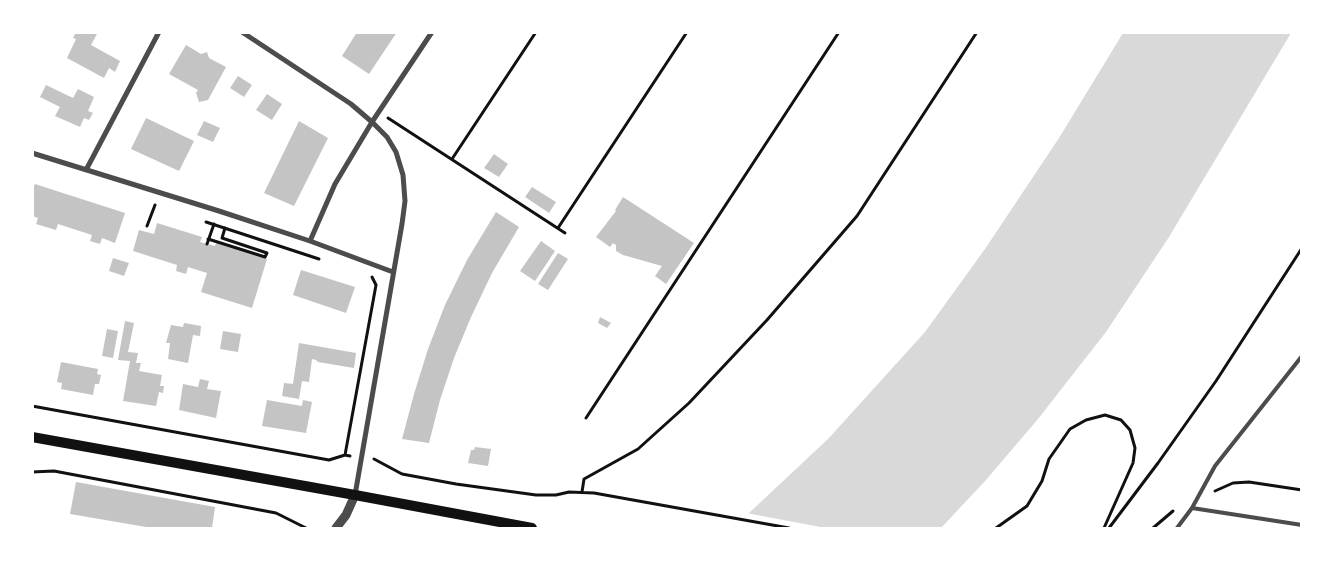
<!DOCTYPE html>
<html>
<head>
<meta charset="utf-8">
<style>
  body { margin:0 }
  #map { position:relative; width:1334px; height:561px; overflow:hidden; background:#fff; font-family:Barlow,sans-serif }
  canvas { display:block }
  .frame { position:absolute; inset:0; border:34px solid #fff; pointer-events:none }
</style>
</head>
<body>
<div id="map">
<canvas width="1334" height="561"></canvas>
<div class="frame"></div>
</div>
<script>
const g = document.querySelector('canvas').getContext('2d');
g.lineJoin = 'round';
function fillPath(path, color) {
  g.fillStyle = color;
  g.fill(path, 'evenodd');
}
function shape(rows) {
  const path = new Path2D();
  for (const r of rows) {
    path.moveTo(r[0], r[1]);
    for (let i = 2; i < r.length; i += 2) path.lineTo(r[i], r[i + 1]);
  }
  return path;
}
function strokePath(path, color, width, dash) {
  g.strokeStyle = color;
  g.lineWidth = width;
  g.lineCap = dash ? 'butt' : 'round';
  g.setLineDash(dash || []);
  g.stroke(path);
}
const water = shape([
  [1123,33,1291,33,1169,237,1106,332,1038,419,986,480,941,528,733,528,828,439,925,332,985,249,1059,138]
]);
const pier = shape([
  [746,513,826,528,743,528,732,526]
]);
const building = shape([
  [76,32,98,32,91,45,120,61,115,72,109,68,104,78,67,58,76,39,73,38],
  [357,32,397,32,369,74,342,56],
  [186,45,201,54,207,52,209,58,226,67,208,100,199,102,196,93,198,90,169,74],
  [238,76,252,85,244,97,230,88],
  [46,85,73,98,78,89,94,97,88,111,93,113,89,120,84,118,80,127,55,116,60,107,40,97],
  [267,94,282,104,272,120,256,110],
  [146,118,194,141,179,171,131,149],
  [204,121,220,128,213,142,197,135],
  [299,121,328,138,294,206,264,193],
  [494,154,508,164,499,177,484,168],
  [35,184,125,213,115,243,102,238,100,244,90,241,92,235,58,224,56,230,36,224,38,218,32,216,32,191],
  [532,187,556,202,549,213,525,197],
  [623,197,694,243,666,284,655,276,662,266,623,255,616,251,616,245,613,243,610,247,596,237,616,211,615,210],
  [496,212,519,227,492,273,471,317,454,358,440,400,429,443,402,439,414,394,428,349,445,305,467,260],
  [157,223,202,237,200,242,215,246,216,243,267,259,252,308,201,292,207,273,188,267,186,274,176,271,177,265,133,251,139,230,154,234],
  [541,241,555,251,535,281,520,271],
  [558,253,568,259,548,290,538,284],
  [113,258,129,263,124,276,109,271],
  [301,270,355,287,346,313,293,295],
  [600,317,611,323,607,328,598,323],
  [125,321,134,323,128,352,138,353,136,363,141,363,139,371,162,375,160,386,164,386,163,393,159,392,156,406,123,401,130,361,118,360],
  [184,323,201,326,200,336,193,335,188,363,168,359,170,343,166,343,171,325,183,327],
  [107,329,118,331,113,358,102,356],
  [223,331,241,334,238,352,220,349],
  [299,343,356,353,354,368,318,362,316,360,312,359,309,382,302,381,299,399,282,396,284,383,293,384],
  [61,362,98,369,97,374,101,375,99,384,95,384,93,395,61,389,62,383,57,382],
  [200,379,209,381,207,389,221,391,216,418,179,410,183,384,198,387],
  [267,400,302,406,303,400,312,402,306,433,262,426],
  [475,447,491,449,488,466,468,463,471,450,474,450],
  [76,482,215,507,212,528,152,528,70,514]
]);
const path = shape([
  [388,118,565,233],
  [452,159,536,32],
  [206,222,319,259],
  [147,226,155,205],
  [558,228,687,32],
  [208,239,265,257,267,253,222,238,225,228],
  [207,244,214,224],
  [32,406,329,460,345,455,350,456],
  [586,418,839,32],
  [345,455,376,285,372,277],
  [374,459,402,474,456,484,536,495,556,495,569,492,594,493,789,528],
  [32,472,54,471,276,513,306,528],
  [1215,491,1233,483,1249,482,1302,490],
  [582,492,584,479,638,449,689,403,767,320,857,216,977,32],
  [996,528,1027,506,1042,481,1049,459,1070,429,1086,420,1105,415,1121,420,1130,430,1135,448,1133,463,1104,528],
  [1109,528,1158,463,1216,381,1302,248],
  [1153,528,1173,511]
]);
const service = shape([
  [1192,508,1302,525],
  [1177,528,1192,508,1215,466,1302,356]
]);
const minor = shape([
  [242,32,351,104,372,122,387,137,396,152,403,175,405,201,402,224,355,495],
  [32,153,219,211,310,241,393,272],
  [86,170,159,32],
  [310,241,335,184,372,122,432,32]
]);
const tertiary = shape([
  [336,528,346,515,355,495]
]);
const secondary = shape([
  [32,437,355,495,532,528]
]);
fillPath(water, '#d9d9d9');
fillPath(pier, '#fff');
fillPath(building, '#c4c4c4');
strokePath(path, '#111', 3);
strokePath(service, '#4c4c4c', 4);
strokePath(minor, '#4c4c4c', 5);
strokePath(tertiary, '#4c4c4c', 9);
strokePath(secondary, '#111', 10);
</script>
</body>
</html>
